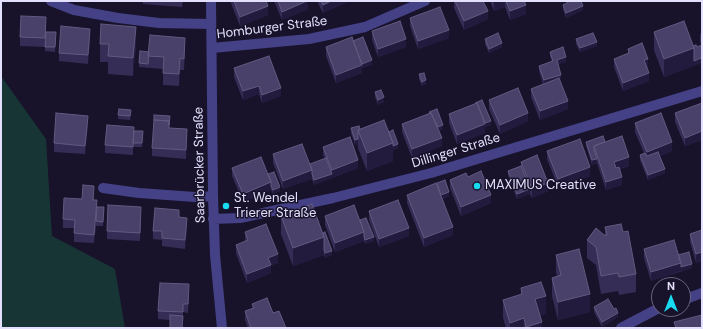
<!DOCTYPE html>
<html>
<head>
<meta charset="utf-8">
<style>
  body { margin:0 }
  #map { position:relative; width:703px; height:329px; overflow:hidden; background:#18132b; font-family:"DM Sans",sans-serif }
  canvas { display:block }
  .frame { position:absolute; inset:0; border:2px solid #e3e0fd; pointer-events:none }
  .north { position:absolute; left:651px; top:277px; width:40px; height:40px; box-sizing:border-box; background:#18132b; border:1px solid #69657f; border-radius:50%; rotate:0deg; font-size:11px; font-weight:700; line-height:16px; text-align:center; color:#e3e0fd }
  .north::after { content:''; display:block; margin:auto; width:14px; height:18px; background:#18daf1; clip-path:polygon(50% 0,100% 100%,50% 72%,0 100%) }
</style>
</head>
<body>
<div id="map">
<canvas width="703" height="329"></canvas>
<div class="frame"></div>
<div class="north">N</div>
</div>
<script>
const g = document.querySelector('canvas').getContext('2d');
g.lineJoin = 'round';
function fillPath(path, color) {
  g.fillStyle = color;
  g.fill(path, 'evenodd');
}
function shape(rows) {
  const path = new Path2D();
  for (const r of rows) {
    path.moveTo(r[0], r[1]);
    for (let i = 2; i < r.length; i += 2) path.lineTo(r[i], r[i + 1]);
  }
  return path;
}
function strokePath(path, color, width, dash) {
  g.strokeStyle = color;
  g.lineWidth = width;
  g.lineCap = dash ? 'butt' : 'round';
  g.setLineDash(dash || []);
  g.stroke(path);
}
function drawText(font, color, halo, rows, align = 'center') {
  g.font = font + ' "DM Sans",sans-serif';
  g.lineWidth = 3;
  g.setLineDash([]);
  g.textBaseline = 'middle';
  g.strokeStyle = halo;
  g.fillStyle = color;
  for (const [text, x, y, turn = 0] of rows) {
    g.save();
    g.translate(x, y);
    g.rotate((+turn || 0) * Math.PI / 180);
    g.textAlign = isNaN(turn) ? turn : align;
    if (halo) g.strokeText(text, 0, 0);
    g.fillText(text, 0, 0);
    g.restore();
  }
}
const green = shape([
  [1,76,46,139,52,236,115,269,125,328,1,328]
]);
const street = shape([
  [51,1,74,10,118,18,159,23,211,24],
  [211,1,213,196,215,255,222,328],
  [212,48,309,39,365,27,425,1],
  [103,188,139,193,195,197,213,196],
  [213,219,240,218,333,198,431,173,702,91],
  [683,300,702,293],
  [621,328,659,308]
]);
const wall = shape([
  [143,1,183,1,182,7,143,4],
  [231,1,266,1,268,15,240,26,231,3],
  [274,1,308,1,308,9,282,20],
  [317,1,347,1,347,2,323,13],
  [454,1,483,1,488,19,464,30,454,8],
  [490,1,524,1,526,14,510,20,505,7,494,11],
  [563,5,583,10,566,18,563,9],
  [410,18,449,38,418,49,410,26],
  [372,31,406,47,378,57,372,40],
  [46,32,56,32,55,52,45,51,45,47,20,46,20,37],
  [654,32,697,47,702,46,700,42,700,34,702,33,702,65,701,63,664,77,654,50],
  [90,37,88,64,59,61,59,53],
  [485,39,502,47,489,53,485,44],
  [576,39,597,46,580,52,576,44],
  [353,41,372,65,362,68,362,73,336,83,326,56,326,47],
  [100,44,136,45,133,76,108,74,108,62,100,62],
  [628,49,648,67,647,68,649,81,623,91,614,67,614,59,628,53],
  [185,50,184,70,180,70,179,86,163,85,163,69,139,67,139,63,149,52],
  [550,52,566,62,558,64,561,79,559,80,568,109,540,120,531,97,531,89,543,84,539,71,539,66,552,62,550,56],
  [234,68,281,96,262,103,259,94,243,100,234,77],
  [419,74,426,84,422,86,419,79],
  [375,92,384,102,378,105,375,97],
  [489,100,528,121,500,134,489,109],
  [702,103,702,140,685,146,675,122,675,113],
  [429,112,443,129,439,131,442,146,412,158,402,132,402,124,429,113],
  [131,114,130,120,118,119,118,115],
  [449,114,491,125,485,127,485,133,457,144,449,123],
  [635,123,672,151,660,156,665,173,648,180,640,160,640,155,644,153,635,132],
  [88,125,85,154,54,152,54,143],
  [169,128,187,137,186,159,152,156,152,148],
  [351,128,389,132,398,148,393,150,393,161,367,171,358,148,358,144,355,145,351,133],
  [143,136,142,147,133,147,133,155,105,153,105,145],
  [586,142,629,166,620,169,622,185,606,190,597,163,592,165,586,146],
  [323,147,358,168,314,185,312,179,283,189,273,163,273,154,310,164,325,159,323,155],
  [547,151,590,176,558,187,547,159],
  [521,162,548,191,532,198,530,194,517,199,508,175,508,171,521,166],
  [232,168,268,174,280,191,273,194,271,190,243,202,232,176],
  [468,177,491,203,461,216,450,188,450,180],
  [94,195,94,200,97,207,104,207,103,226,96,226,94,243,74,242,74,228,63,228,63,219,82,199],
  [407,195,449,196,443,199,453,235,424,247,407,203],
  [369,211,409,236,379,247,369,220],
  [141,216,140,241,107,239,107,231],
  [281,216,323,233,332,255,325,258,324,255,293,266,281,234],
  [325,216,360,220,374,241,365,244,364,241,335,252,325,225],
  [179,217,187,226,185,249,162,246,162,240,153,239,153,231],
  [605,227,623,232,636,274,636,292,619,295,618,291,601,294,596,265,587,258,587,240,605,235],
  [702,230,702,261,696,263,690,242,690,234],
  [245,232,278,263,271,265,271,273,247,283,236,253,236,245,245,241],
  [644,249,678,255,692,268,651,281,644,258],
  [556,255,590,312,558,320,552,296,552,278,557,276,556,273],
  [521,288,546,314,540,315,542,328,506,328,503,318,503,300,521,295],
  [189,293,188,313,183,312,183,328,170,320,158,319,158,311],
  [252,304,273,313,286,328,248,328,245,320,245,311,252,309],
  [594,307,618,317,602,327,594,312]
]);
const shadedWall = shape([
  [307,1,308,1,308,9,282,20,282,12],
  [331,1,347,1,347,2,323,13,323,5],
  [498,1,505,1,505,7,494,11,494,2],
  [526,5,526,14,510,20,510,11],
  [268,6,268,15,240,26,240,17],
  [583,6,583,10,566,18,566,13],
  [488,11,488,19,464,30,464,21],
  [136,27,136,45,133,76,133,58],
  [90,29,90,37,88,64,88,55],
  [449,30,449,38,418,49,418,41],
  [185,38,185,50,184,70,184,59],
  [406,39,406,47,378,57,378,49],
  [597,42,597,46,580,52,580,48],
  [502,43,502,47,489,53,489,49],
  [694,48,694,66,664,77,664,59],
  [566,57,566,62,557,65,557,60],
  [180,58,180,70,179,86,179,74],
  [701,58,701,63,694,66,694,61],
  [648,59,648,67,644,69,644,60],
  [372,60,372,65,362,68,362,73,336,83,336,75],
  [649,73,649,81,623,91,623,83],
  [561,75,561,79,544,85,544,80],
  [426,80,426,84,422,86,422,82],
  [259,86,259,94,243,100,243,91],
  [281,88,281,96,262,103,262,95],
  [384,97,384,102,378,105,378,100],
  [568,101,568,109,540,120,540,111],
  [528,113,528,121,500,134,500,125],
  [88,116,88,125,85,154,85,146],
  [491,121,491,125,485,127,485,133,457,144,457,135],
  [443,125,443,129,437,132,437,127],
  [187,129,187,137,186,159,186,150],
  [702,131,702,140,685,146,685,138],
  [442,138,442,146,412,158,412,149],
  [358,139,358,144,355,145,355,140],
  [672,142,672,151,647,161,647,152],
  [393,143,398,144,398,148,393,150,393,161,367,171,367,153],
  [629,157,629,166,614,170,614,162],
  [597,159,597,163,592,165,592,160],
  [358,160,358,168,314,185,314,180,332,174,332,170],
  [590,167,590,176,558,187,558,179],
  [665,169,665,173,648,180,648,175],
  [312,170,312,179,283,189,283,181],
  [622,177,622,185,606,190,606,182],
  [271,182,271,190,243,202,243,194],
  [548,183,548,191,532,198,532,189],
  [280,187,280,191,273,194,273,190],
  [530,189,530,194,517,199,517,194],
  [449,192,449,196,440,200,440,195],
  [491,195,491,203,461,216,461,207],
  [97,200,97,209,94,243,94,235],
  [141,207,141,216,140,241,140,233],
  [187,218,187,226,185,249,185,240],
  [453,227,453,235,424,247,424,238],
  [409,228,409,236,379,247,379,239],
  [364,232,364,241,335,252,335,243],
  [324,237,324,255,293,266,293,248],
  [374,237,374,241,365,244,365,240],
  [332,251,332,255,325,258,325,253],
  [702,252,702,261,696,263,696,254],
  [278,254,278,263,271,265,271,273,247,283,247,274,268,258],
  [681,263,681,271,651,281,651,272],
  [692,264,692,268,681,271,681,267],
  [590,294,590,312,558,320,558,302],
  [546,296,546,314,535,317,535,299],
  [618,313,618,317,602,327,602,322],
  [524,318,524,328,510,328,510,323],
  [542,322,542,328,526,328,526,327]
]);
const building = shape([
  [234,1,266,1,268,6,240,17,234,1],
  [278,1,307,1,282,12,278,1],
  [321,1,331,1,323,5,321,1],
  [455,1,483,1,488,11,464,21,455,1],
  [506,1,524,1,526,5,510,11,506,1],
  [570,1,581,1,583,6,566,13,563,5,570,1],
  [440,7,449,30,418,41,410,18,440,7],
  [21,16,46,17,45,38,20,37,21,16],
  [400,21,406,39,378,49,372,31,400,21],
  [684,21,694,48,664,59,654,32,684,21],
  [101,24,136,27,133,58,108,56,109,44,100,44,101,24],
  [61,26,90,29,88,55,59,53,61,26],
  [46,32,56,32,55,47,45,47,46,32],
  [498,33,502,43,489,49,485,39,498,33],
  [593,33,597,42,580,48,576,39,593,33],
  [150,35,185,38,184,59,180,58,179,74,163,73,164,57,148,56,150,35],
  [352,37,362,65,336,75,326,47,352,37],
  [363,37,372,60,362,64,353,41,363,37],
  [642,43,648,59,644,60,649,73,623,83,614,59,629,53,628,49,642,43],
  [696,45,697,47,702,45,702,61,701,58,694,61,694,48,693,46,696,45],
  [563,47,566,57,557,60,561,75,544,80,539,66,553,61,550,52,563,47],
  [140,51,149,52,148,64,139,63,140,51],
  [269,56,281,88,262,95,259,86,243,91,234,68,269,56],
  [424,73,426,80,422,82,419,74,424,73],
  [559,78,568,101,540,111,531,89,559,78],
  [518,88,528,113,500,125,489,100,518,88],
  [381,90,384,97,378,100,375,92,381,90],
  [482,100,491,121,485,123,477,103,476,104,475,103,482,100],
  [477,103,485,124,457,135,449,114,477,103],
  [702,103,702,131,685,138,675,113,702,103],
  [119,109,131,110,130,116,118,115,119,109],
  [437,109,443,125,438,127,431,113,430,113,429,112,437,109],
  [56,113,88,116,85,146,54,143,56,113],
  [431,113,442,138,412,149,402,124,431,113],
  [661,113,672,142,647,152,635,123,661,113],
  [154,115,170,116,169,125,169,121,154,120,154,115],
  [154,120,169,121,169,128,187,129,186,150,152,148,154,120],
  [384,120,393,143,367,153,358,130,384,120],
  [107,125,134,127,133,147,105,145,107,125],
  [359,126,360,129,358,130,358,139,355,140,351,128,359,126],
  [393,130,398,144,393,146,393,143,389,132,393,130],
  [134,131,143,131,142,143,133,143,134,131],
  [603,136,605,142,594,146,594,150,597,159,592,160,586,142,603,136],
  [622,136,629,157,614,162,616,168,619,167,622,177,606,182,594,146,622,136],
  [350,137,358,160,332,170,323,147,350,137],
  [580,139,590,167,558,179,547,151,580,139],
  [302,144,312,170,283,181,273,154,302,144],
  [658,152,665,169,648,175,640,155,645,153,647,156,658,152],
  [537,155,548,183,532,189,521,162,537,155],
  [261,157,271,182,243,194,232,168,261,157],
  [326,158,332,174,314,180,312,174,312,170,310,164,326,158],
  [521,166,530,189,517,194,508,171,521,166],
  [481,171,491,195,461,207,450,180,466,173,468,177,481,171],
  [274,172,280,187,273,190,271,186,271,182,268,174,274,172],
  [445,180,449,192,441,195,437,183,445,180],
  [436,183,453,227,424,238,407,195,436,183],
  [83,185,94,186,93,200,97,200,94,235,74,233,75,220,63,219,64,198,82,199,83,185],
  [398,200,409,228,379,239,369,211,398,200],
  [312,204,324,237,293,248,281,216,312,204],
  [108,205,141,207,140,233,107,231,108,205],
  [354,205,364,232,335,243,325,216,354,205],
  [97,207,104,207,103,222,96,221,97,207],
  [155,208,179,210,179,217,187,218,185,240,162,238,162,231,153,231,155,208],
  [366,218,374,237,365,240,364,237,364,232,360,220,366,218],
  [266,224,278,254,268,258,271,265,247,274,236,245,248,240,245,232,266,224],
  [621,224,623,232,628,231,636,274,619,277,618,273,601,276,596,247,587,240,596,228,604,235,607,235,605,227,621,224],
  [702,230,702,252,696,254,690,234,702,230],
  [325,232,332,251,325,253,324,250,324,237,323,233,325,232],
  [674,240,681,263,651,272,644,249,674,240],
  [579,249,590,294,558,302,552,278,561,275,556,255,579,249],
  [689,252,692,264,681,267,681,263,678,255,689,252],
  [541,282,546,296,535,299,542,322,526,327,524,318,510,323,503,300,522,294,521,288,541,282],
  [160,283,189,284,188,304,183,304,183,312,158,311,160,283],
  [267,298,273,313,279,311,286,328,251,328,245,311,254,308,252,304,267,298],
  [608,299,614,309,616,308,618,313,602,322,594,307,608,299],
  [170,315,183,316,182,328,170,328,170,315],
  [702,315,702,328,676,328,674,322,702,315]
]);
const markers = [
  [477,186,4,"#18daf1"],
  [226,206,4,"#18daf1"]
];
const streetNames = [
  ["Homburger Straße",272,28,-7],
  ["Dillinger Straße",456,151,-17],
  ["Saarbrücker Straße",200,165,-91]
];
const poiNames = [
  ["MAXIMUS Creative",485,186],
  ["St. Wendel",234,199],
  ["Trierer Straße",234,214]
];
fillPath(green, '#173534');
strokePath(street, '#444187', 10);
fillPath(wall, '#362d57');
fillPath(shadedWall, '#221b3e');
fillPath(building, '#494169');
strokePath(building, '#615a80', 1);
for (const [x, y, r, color] of markers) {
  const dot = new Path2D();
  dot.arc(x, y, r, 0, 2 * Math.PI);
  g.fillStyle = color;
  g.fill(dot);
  strokePath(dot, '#18132b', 1.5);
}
drawText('13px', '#e3e0fd', '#18132b', streetNames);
drawText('13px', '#e3e0fd', '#18132b', poiNames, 'left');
</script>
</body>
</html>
